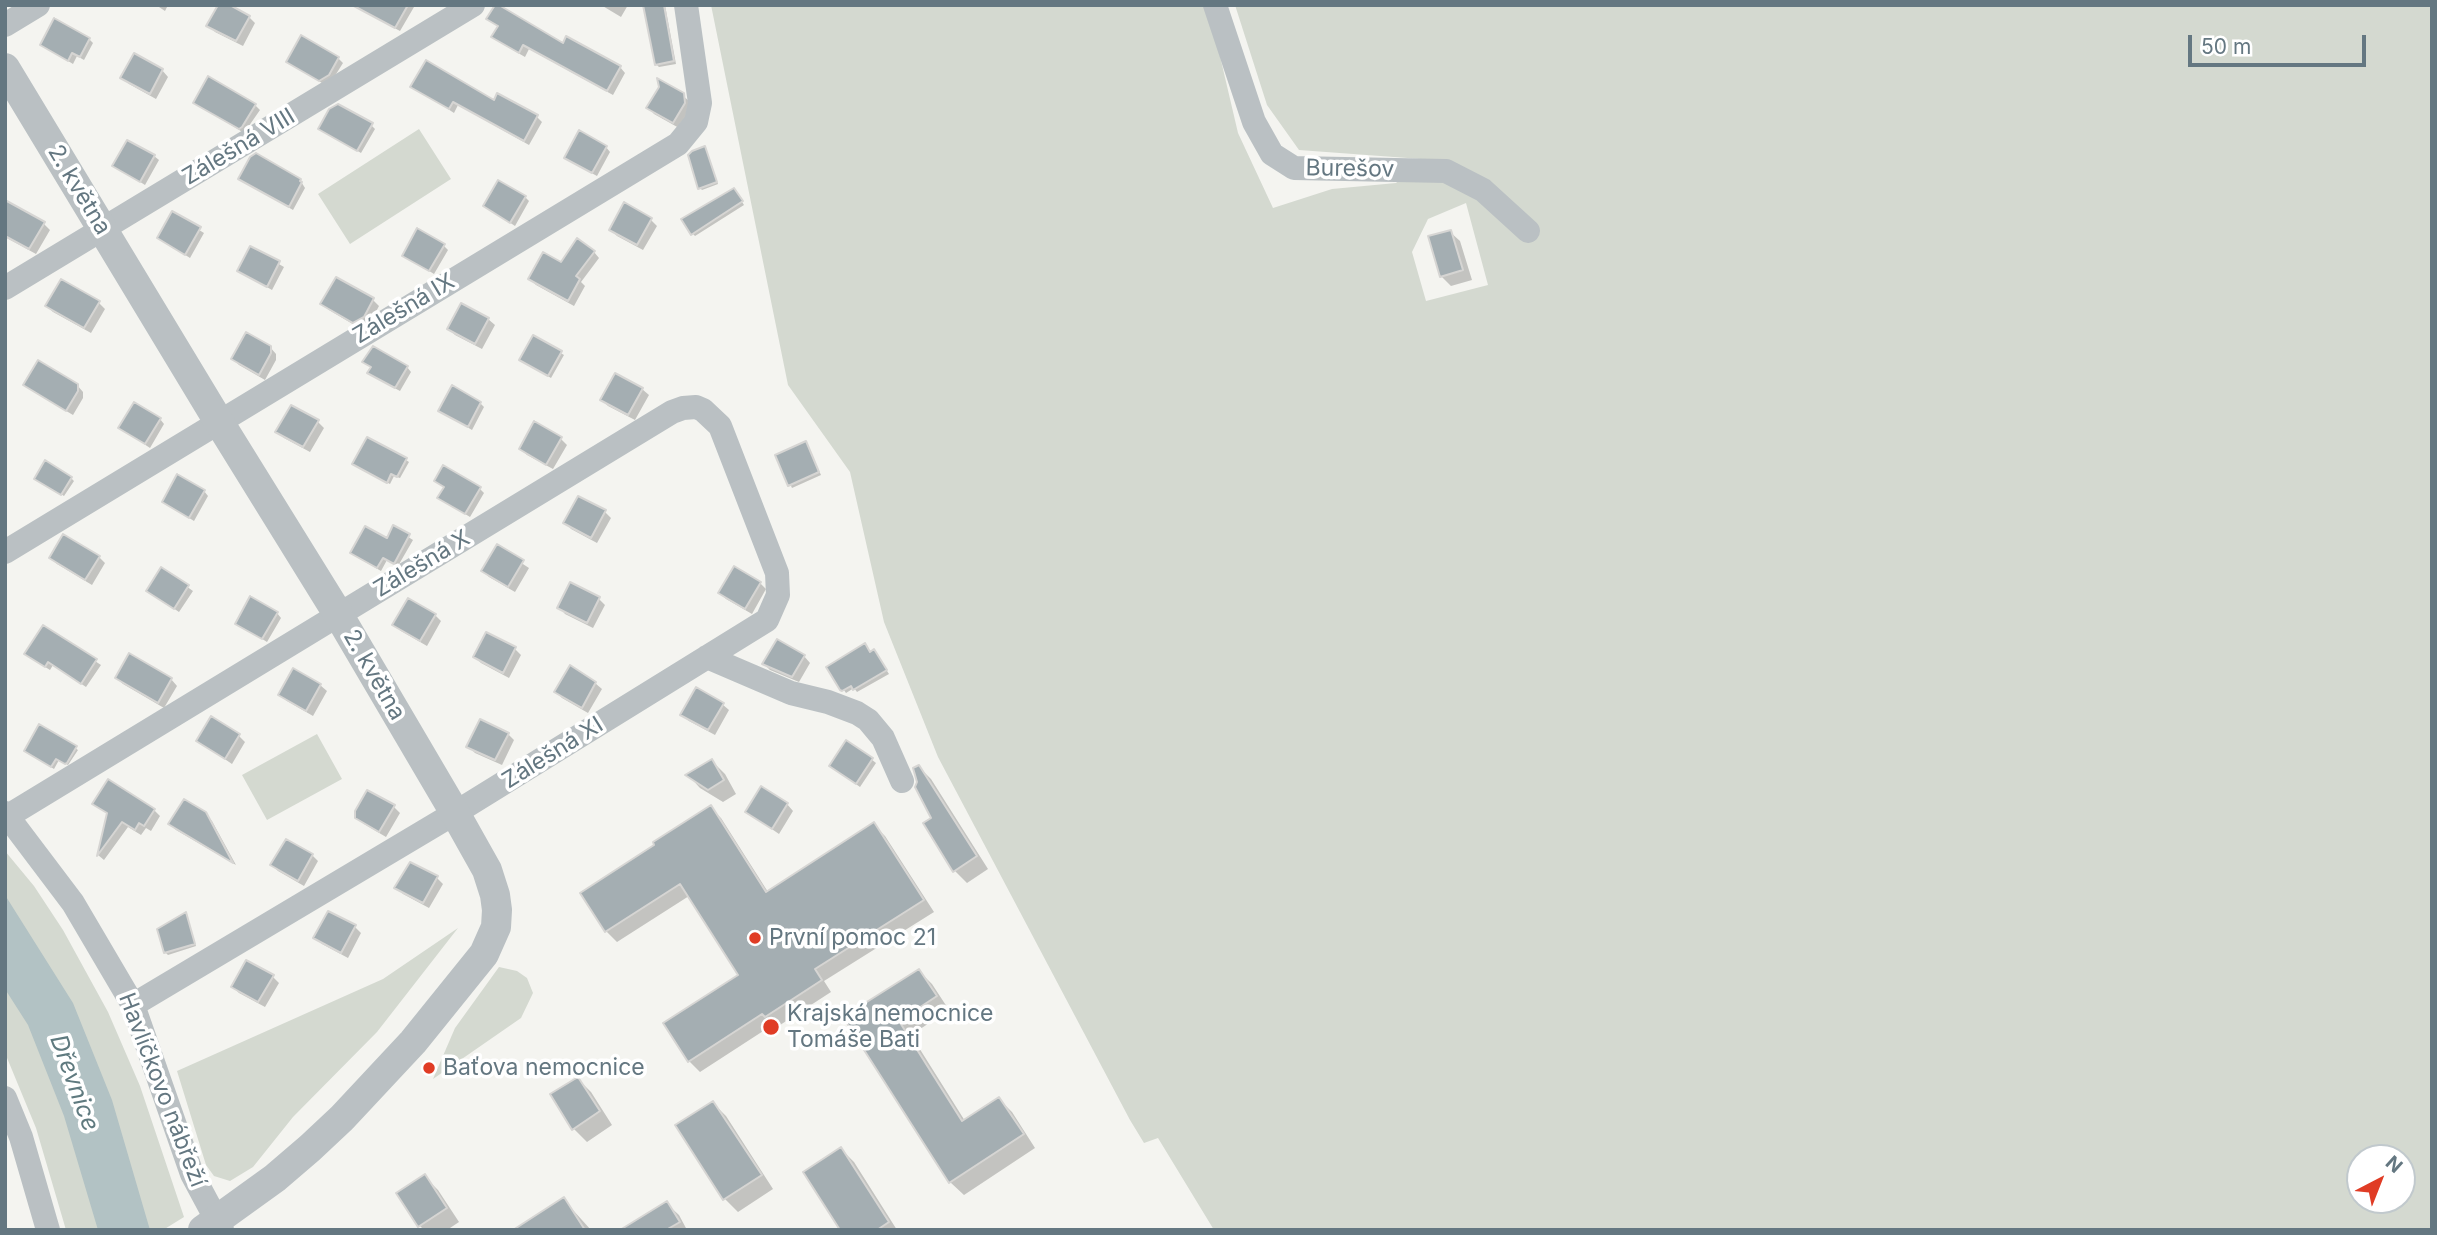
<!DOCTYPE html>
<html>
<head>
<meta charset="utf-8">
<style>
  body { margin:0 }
  #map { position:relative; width:2437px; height:1235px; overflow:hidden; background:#f4f4f0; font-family:Inter,sans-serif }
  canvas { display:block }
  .frame { position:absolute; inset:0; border:7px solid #647781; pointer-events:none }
  .north { position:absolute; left:2346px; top:1144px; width:70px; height:70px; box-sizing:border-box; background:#fff; border:2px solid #c1c9cd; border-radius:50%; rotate:42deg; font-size:19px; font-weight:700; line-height:28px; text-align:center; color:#647781 }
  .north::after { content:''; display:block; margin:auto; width:24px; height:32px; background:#e03c25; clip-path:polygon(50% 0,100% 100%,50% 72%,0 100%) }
  .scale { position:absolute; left:2188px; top:35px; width:178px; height:32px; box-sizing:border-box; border:4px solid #647781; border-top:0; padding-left:9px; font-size:21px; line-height:24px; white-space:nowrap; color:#647781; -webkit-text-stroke:5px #fff; paint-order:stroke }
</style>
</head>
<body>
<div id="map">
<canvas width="2437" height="1235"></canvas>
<div class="frame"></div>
<div class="north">N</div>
<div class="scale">50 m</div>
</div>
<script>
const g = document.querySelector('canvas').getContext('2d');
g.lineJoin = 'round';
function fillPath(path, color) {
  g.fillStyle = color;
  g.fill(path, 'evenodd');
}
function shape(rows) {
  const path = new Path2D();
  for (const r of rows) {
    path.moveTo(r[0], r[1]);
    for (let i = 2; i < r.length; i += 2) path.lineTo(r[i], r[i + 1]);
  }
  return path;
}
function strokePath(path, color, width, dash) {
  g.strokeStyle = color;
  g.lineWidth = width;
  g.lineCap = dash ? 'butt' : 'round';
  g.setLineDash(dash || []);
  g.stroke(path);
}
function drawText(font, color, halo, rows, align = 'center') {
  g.font = font + ' Inter,sans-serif';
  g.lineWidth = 7;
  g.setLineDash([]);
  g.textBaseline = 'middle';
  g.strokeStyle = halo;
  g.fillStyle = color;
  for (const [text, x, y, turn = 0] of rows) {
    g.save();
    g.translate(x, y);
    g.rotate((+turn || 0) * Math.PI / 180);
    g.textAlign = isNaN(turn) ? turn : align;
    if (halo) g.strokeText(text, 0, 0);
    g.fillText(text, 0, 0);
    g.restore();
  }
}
const green = shape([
  [711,5,1208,5,1238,133,1273,208,1332,189,1396,183,1421,159,1299,150,1267,105,1235,5,2432,5,2432,1230,1214,1230,1158,1138,1144,1143,1130,1120,938,757,884,622,850,472,788,385],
  [1466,203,1488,285,1426,301,1412,252,1428,219],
  [2360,1158,2402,1158,2402,1200,2360,1200],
  [419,129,451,179,350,244,318,194],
  [317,734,342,779,267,820,242,775],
  [5,851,34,886,63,930,108,1012,140,1086,184,1217,163,1230,66,1230,36,1128,5,1053],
  [458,928,377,1032,293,1117,253,1167,230,1181,214,1176,206,1165,177,1071,383,979],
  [499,967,517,971,527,978,533,993,521,1018,433,1079,455,1028]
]);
const water = shape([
  [5,895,73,1003,112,1100,150,1230,98,1230,64,1116,28,1025,5,989]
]);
const shadow = shape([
  [156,5,168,5,165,11],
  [373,5,412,5,414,7,400,31,374,17,369,12],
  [601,5,628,5,621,17],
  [645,5,665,5,676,64,659,67,656,64],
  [249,17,255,23,243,46,215,32,209,25],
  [488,19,563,45,620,67,625,73,613,95,529,49,525,57,499,42,494,37,499,27],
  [89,39,93,43,84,60,77,56,73,64,42,45],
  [338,58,343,63,333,79,325,85,288,61],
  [162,70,168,77,156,99,129,84,123,78],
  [413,86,494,102,537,117,542,122,529,145,458,105,454,113],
  [682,95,689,101,690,110,679,128,654,114,648,107],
  [195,103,255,105,260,110,244,133],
  [371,125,375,129,361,153,325,132],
  [606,147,610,152,597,176,571,162],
  [705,148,718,184,702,190,700,188],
  [154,156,159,160,145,185,115,166],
  [240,179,300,180,305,188,293,210],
  [736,192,744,205,695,236,693,234],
  [525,197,529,201,515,226,485,206],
  [5,202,44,224,50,230,36,254,5,237],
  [173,214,204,233,190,258,159,238],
  [650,219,657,226,643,250,617,236,611,230],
  [1450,232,1460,241,1472,280,1451,286,1441,276],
  [444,246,448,250,434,274,404,255],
  [251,248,284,267,272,290,239,271],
  [594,252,599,258,581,282,585,286,574,306,536,285,530,279],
  [336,280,373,300,379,306,370,323,361,329,329,310,323,304],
  [99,303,105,309,91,333,53,312,47,306],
  [488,319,495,325,482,349,455,335,449,329],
  [534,337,564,355,551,378,521,360],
  [270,347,276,354,276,360,265,380,239,365,233,359],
  [365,362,407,367,411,372,400,391,374,377,370,372,372,368],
  [25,384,77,385,83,392,83,398,73,415,31,390],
  [642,389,649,395,635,420,608,406,602,400],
  [480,403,484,407,472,430,440,411],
  [160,419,164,424,150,448,120,428],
  [318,422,324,428,310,452,284,438,278,432],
  [561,439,567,445,553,469,527,455,521,449],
  [806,443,821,475,792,488,777,456],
  [406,460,409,462,400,478,394,476,390,484,357,467],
  [71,478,74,481,64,496,39,481],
  [445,488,480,489,484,493,470,517,439,498],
  [204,491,208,496,194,521,164,502],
  [579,498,605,512,611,518,597,543,571,529,565,522],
  [394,528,413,540,398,566,387,560,381,571,355,556,387,540],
  [497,547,529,568,515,592,489,577,483,571],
  [99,557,105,563,92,585,57,564,51,558],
  [162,569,193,591,179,612,148,591],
  [760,583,766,589,752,614,726,599,720,593],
  [599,599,605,605,593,628,565,614,559,607],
  [277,613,281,618,267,642,237,623],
  [435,615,441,621,427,646,401,631,394,625],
  [43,627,101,665,86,687,53,665,50,670,31,658],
  [515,649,521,655,509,678,481,663,475,657],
  [876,654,889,674,857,692,854,688,846,693,828,668],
  [804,656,810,663,799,682,770,670,764,664],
  [117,678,171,679,177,686,164,708,123,684],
  [595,683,602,689,588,713,562,698,556,692],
  [320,685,327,691,313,716,287,701,280,695],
  [722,704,729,710,715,735,689,721,683,715],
  [508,734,514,740,502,765,475,753,468,746],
  [239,736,245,742,232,764,198,741],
  [75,748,78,750,68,765,59,760,54,769,28,753],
  [871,759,876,763,860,787,836,770],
  [712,761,725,774,736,794,723,802,700,788,688,775],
  [919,767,931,779,988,869,967,883,955,871,933,819],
  [368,792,394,807,400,813,386,837,364,824,357,818],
  [95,804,154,810,160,816,151,831,146,828,141,835,128,827,104,860,98,855,108,814],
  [787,804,793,811,779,834,747,812],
  [710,807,721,818,768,892,874,825,885,836,934,912,824,981,831,992,777,1027,774,1024,700,1072,689,1061,740,976,689,896,617,942,606,931],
  [205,814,212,821,236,865,176,830,170,824],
  [312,855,318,861,304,886,278,871,272,865],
  [437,878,443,884,429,908,403,894,397,888],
  [185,914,196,946,168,955,165,952],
  [355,927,361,933,348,958,322,944,315,938],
  [919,971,932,984,949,1010,911,1035,965,1121,999,1099,1012,1112,1035,1148,964,1195,950,1182,845,1018],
  [272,976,279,983,265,1007,239,993,233,987],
  [578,1079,591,1092,612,1125,587,1142,573,1128],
  [713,1103,726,1116,773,1189,738,1212,725,1199],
  [841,1149,854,1162,897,1230,842,1230],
  [425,1177,438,1190,459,1222,447,1230,424,1230,420,1226],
  [563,1199,591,1230,532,1230],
  [666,1203,679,1215,687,1230,623,1230]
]);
const building = shape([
  [218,5,230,5,250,16,236,41,206,26,218,5],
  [352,5,408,5,395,28,352,5],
  [495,5,499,5,563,43,566,36,621,66,607,91,523,45,519,53,491,37,498,26,486,19,495,5],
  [643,5,664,5,674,61,655,65,643,5],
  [54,18,90,38,80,57,72,53,68,61,40,45,54,18],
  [301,35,339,57,329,75,319,81,286,62,301,35],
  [134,53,163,69,150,94,120,78,134,53],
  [426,60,494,100,497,93,538,115,524,141,453,102,449,109,410,87,426,60],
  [208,76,256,104,242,127,239,129,193,103,208,76],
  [657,78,684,93,685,103,673,123,646,108,659,87,657,78],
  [338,104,373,123,357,151,318,129,329,109,338,104],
  [579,130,607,146,592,173,564,158,579,130],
  [127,140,155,155,140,182,112,166,127,140],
  [705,146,717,182,698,189,688,155,692,151,705,146],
  [256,153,301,179,300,181,302,182,289,207,238,179,250,157,256,153],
  [498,180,526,196,510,223,483,206,498,180],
  [734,188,743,201,691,235,681,219,734,188],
  [5,200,45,222,29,249,5,236,5,200],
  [624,202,652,218,637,245,609,230,624,202],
  [172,211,201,227,185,255,157,238,172,211],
  [417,228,445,244,429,271,402,256,417,228],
  [1451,230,1463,270,1440,277,1428,236,1451,230],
  [577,238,595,251,576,276,580,279,568,301,528,279,543,252,561,262,577,238],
  [250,246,280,261,267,287,237,271,250,246],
  [336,277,374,298,364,317,353,323,320,304,336,277],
  [61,279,100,301,84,328,45,306,61,279],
  [461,303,489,318,475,344,447,329,461,303],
  [246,332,271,346,271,353,259,375,231,359,246,332],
  [533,335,562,351,548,376,519,360,533,335],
  [373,346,408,366,395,388,367,373,371,367,362,362,373,346],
  [38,360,78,384,78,391,66,411,23,385,38,360],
  [615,373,643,388,628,415,600,400,615,373],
  [452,385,481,402,468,427,438,411,452,385],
  [134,402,161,418,145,444,118,428,134,402],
  [291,405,319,420,303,447,275,432,291,405],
  [534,421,562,437,546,465,519,449,534,421],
  [367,437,407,458,397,477,391,474,387,483,352,464,367,437],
  [806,441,819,472,788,486,775,455,806,441],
  [45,460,72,477,61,495,34,479,45,460],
  [443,465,481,487,465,514,437,498,444,487,434,481,443,465],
  [177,474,205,490,189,518,162,502,177,474],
  [578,496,606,510,591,538,563,523,578,496],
  [393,525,410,534,394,564,383,558,377,568,350,553,365,526,387,538,393,525],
  [63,534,100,556,85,580,49,558,63,534],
  [497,544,524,560,508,587,481,571,497,544],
  [734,566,761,582,745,609,718,593,734,566],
  [161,567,189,585,174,609,146,591,161,567],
  [570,582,600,597,587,623,557,608,570,582],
  [250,596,278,612,262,639,235,624,250,596],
  [408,598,436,614,420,641,392,625,408,598],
  [43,625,97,659,81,684,48,662,45,667,24,654,43,625],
  [486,632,516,647,503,673,473,657,486,632],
  [777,639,805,655,792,677,762,664,777,639],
  [865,643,870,652,874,649,887,670,853,690,851,686,842,691,840,690,826,667,865,643],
  [129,653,172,678,158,703,115,678,129,653],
  [570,665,596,682,582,708,554,692,570,665],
  [293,668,321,684,306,711,278,695,293,668],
  [696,687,724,703,708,730,680,715,696,687],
  [211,716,240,734,225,759,196,741,211,716],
  [480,719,509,733,495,760,466,747,480,719],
  [39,724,77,746,67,763,65,764,56,759,51,767,24,751,39,724],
  [846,740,873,758,856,784,829,766,846,740],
  [712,759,724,780,708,790,685,775,712,759],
  [919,765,977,856,953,872,923,823,931,818,915,787,917,782,913,768,919,765],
  [108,779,155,809,144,826,139,823,135,830,122,822,97,856,107,813,92,804,108,779],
  [761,786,788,803,772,829,745,812,761,786],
  [367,790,395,805,379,832,355,818,355,811,367,790],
  [184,799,206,812,233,863,168,824,184,799],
  [711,805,766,892,874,822,924,900,815,969,822,980,765,1017,762,1014,688,1062,663,1023,738,975,680,884,605,932,580,893,654,845,653,842,711,805],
  [286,839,313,854,298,881,270,865,286,839],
  [410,862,438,876,423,903,394,888,410,862],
  [328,911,356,925,341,953,313,938,328,911],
  [186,912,195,944,164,953,157,929,186,912],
  [246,960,274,975,258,1002,231,987,246,960],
  [919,969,937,996,899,1021,962,1121,999,1097,1024,1134,949,1183,843,1017,919,969],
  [578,1077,600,1111,572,1130,550,1094,578,1077],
  [713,1101,762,1175,723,1200,675,1125,713,1101],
  [841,1147,889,1222,877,1230,840,1230,803,1172,841,1147],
  [425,1174,447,1208,418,1227,396,1193,425,1174],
  [564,1197,585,1230,513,1230,564,1197],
  [667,1201,680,1222,666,1230,620,1230,667,1201]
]);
const minor = shape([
  [1215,5,1254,122,1272,154,1294,168,1446,171,1483,190,1528,231],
  [5,25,38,5],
  [5,288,473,5],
  [5,552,678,144,696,122,700,103,686,5],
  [707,657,791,693,828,702,857,713,868,720,883,738,902,781],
  [5,813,73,903,133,1005,192,1174,222,1230],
  [8,816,672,412,683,408,696,407,703,410,720,426,777,573,778,595,767,620,455,813,133,1005],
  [5,1098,21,1137,48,1230]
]);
const tertiary = shape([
  [5,68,219,422,338,614,455,813,487,870,495,895,497,910,496,927,484,954,413,1042,342,1118,310,1148,275,1178,203,1230]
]);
const markers = [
  [755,938,7,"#e03c25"],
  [771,1027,9,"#e03c25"],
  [429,1068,7,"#e03c25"]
];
const streetNames = [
  ["Zálešná VIII",239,147,-31],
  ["Burešov",1350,169,1],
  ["2. května",79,190,59],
  ["Zálešná IX",404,309,-31],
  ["Zálešná X",422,564,-31],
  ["2. května",374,675,60],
  ["Zálešná XI",553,753,-32],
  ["Havlíčkovo nábřeží",162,1090,69]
];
const poiNames = [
  ["První pomoc 21",769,938],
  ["Krajská nemocnice",787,1014],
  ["Tomáše Bati",787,1040],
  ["Baťova nemocnice",443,1068]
];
const waterNames = [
  ["Dřevnice",74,1083,70]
];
fillPath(green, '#d4d9d0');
fillPath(water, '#b2c2c4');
fillPath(shadow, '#0003');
fillPath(building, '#a4aeb2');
strokePath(building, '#d6d5d3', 2);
strokePath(minor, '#bac0c3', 24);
strokePath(tertiary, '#bac0c3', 30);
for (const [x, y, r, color] of markers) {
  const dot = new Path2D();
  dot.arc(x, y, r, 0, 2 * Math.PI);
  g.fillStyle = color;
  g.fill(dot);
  strokePath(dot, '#fff', 2.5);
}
drawText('23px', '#647781', '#fff', streetNames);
drawText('23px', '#647781', '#fff', poiNames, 'left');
drawText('italic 24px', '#5f7a7f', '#fff', waterNames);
</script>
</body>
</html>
